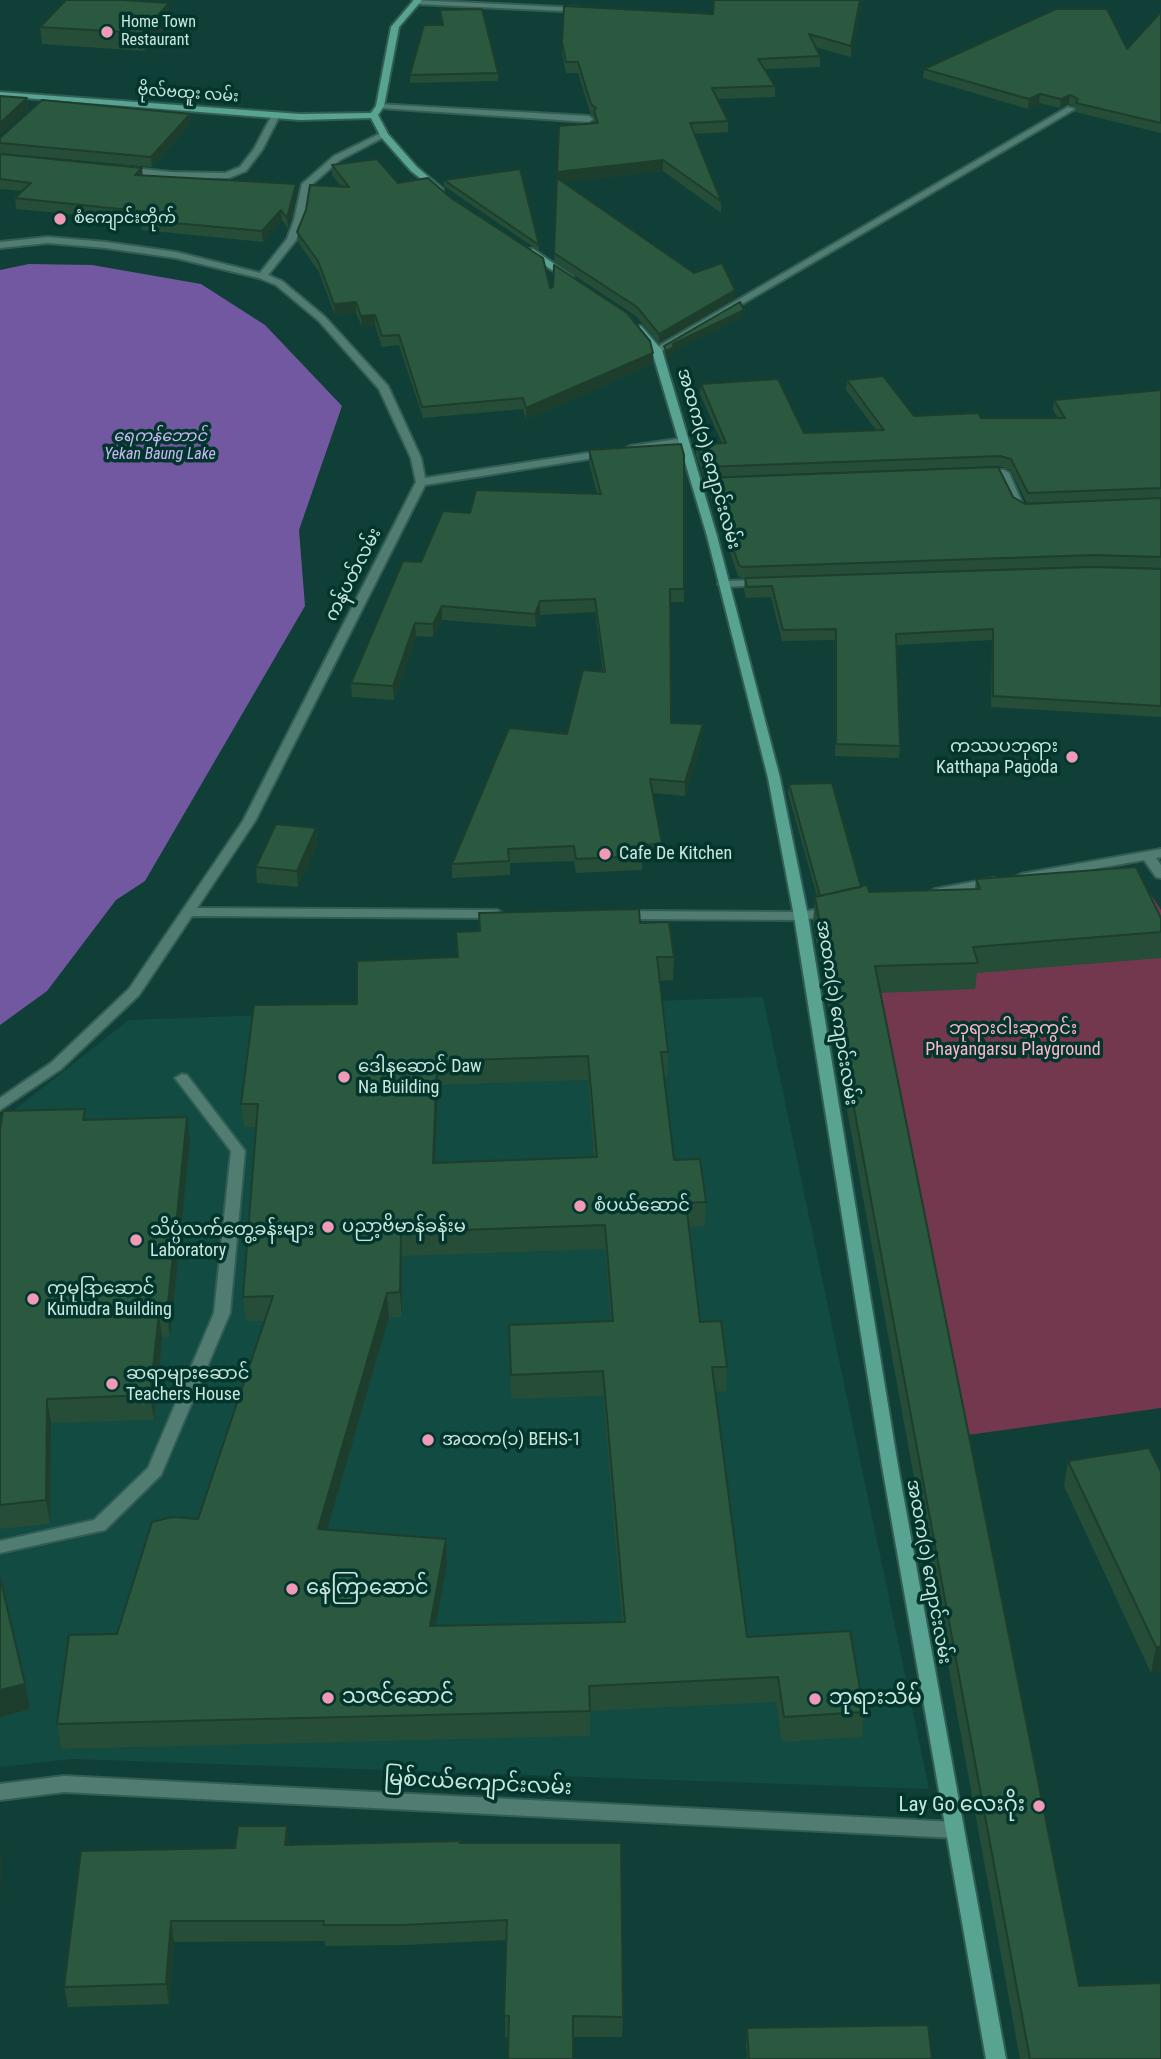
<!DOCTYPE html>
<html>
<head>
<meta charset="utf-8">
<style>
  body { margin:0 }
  canvas { display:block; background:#0f3f36 }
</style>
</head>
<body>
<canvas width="1161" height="2059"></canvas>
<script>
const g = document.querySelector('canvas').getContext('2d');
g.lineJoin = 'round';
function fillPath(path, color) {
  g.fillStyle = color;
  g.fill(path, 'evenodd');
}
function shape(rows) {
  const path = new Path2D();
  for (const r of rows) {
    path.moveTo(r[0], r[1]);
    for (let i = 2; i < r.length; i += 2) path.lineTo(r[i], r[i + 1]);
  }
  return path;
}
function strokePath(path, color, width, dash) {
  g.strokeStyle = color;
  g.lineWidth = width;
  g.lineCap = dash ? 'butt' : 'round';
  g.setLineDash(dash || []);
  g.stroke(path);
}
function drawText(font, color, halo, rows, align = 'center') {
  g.font = font + ' "Roboto Condensed","Noto Sans Myanmar",sans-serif';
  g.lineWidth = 7;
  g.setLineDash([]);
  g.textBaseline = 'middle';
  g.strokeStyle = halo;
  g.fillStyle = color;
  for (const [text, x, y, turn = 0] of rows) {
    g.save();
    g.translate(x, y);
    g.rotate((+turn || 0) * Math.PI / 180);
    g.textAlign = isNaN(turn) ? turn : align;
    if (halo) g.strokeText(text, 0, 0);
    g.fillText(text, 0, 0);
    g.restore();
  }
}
const built = shape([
  [763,997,929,1789,72,1759,0,1767,0,1121,129,1020]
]);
const green = shape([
  [1137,874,1161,910,1161,1408,946,1438,834,911]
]);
const water = shape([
  [29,264,92,265,201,284,265,325,342,406,299,530,305,606,145,881,116,900,47,991,0,1025,0,270]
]);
const service = shape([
  [413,0,583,8,587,10,583,12,416,4,412,2,413,0],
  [377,104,589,116,593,119,589,122,380,108,377,108,377,104],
  [1068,107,1075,109,660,352,652,350,1068,107],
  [182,1074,187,1075,245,1151,230,1313,161,1475,105,1530,0,1553,0,1541,94,1520,148,1468,214,1313,231,1151,175,1078,182,1074]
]);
const minor = shape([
  [273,113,280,115,262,150,246,171,229,178,171,178,123,173,119,170,123,167,171,172,225,173,240,167,254,149,273,113],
  [381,133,388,135,340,160,309,187,304,220,296,240,268,275,282,281,325,317,388,386,421,458,425,478,607,450,612,453,607,456,425,485,255,821,197,908,497,910,504,914,497,918,192,916,139,995,61,1069,0,1110,0,1098,51,1063,129,989,243,821,416,482,411,458,379,389,319,321,276,285,259,278,176,258,106,248,48,243,0,248,0,242,48,237,106,242,176,252,260,273,287,239,294,220,302,184,334,156,381,133],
  [684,438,688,439,688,443,630,452,625,449,630,446,684,438],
  [1004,470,1009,473,1023,505,1033,507,1033,511,1015,509,1000,476,984,476,979,473,984,470,1004,470],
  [761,580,765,581,765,585,724,587,718,584,724,581,761,580],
  [1161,849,1161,857,1156,858,1161,865,1161,878,1156,877,1144,860,1021,882,1014,878,1021,874,1161,849],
  [994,878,1001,882,999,885,935,897,928,893,935,889,994,878],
  [832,907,837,908,839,911,837,914,801,920,622,919,615,915,622,911,801,912,832,907],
  [64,1776,955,1822,962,1824,964,1830,962,1836,955,1838,64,1792,0,1800,0,1784,64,1776]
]);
const secondary = shape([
  [414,0,422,0,399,27,384,106,378,115,388,134,417,167,443,189,443,193,440,194,411,171,381,137,371,118,300,120,0,96,0,92,300,114,371,113,376,106,391,27,414,0],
  [527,249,533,249,573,277,565,279,527,253,527,249],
  [635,326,641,326,662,350,717,536,780,778,808,916,898,1466,1006,2059,986,2059,882,1466,794,916,768,778,707,536,652,351,635,330,635,326]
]);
const wall = shape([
  [714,0,862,0,851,57,815,47,820,56,820,67,765,69,775,86,775,97,717,99,728,121,728,132,694,134,721,201,721,213,663,171,563,182,694,273,735,290,735,299,659,343,636,316,554,262,559,126,594,123,594,117,591,115,578,73,566,73,562,53,564,6,713,14],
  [440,10,498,73,498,81,410,83,410,75,442,25],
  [1161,14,1161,133,1075,112,1076,107,1069,104,1060,108,1039,103,1028,109,923,78,924,69,1127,49],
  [171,20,144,51,42,44,40,27],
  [190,114,191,123,152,167,0,153,0,138],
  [0,154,142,168,142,175,296,184,297,194,288,229,282,220,263,242,142,230,141,221,16,209,15,198,22,191,0,189],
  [332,165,398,183,550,288,653,364,526,420,523,409,423,418,399,345,382,347,375,325,362,327,356,313,335,315,319,272,298,242,297,232,341,186,332,175],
  [444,180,539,245,539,251,444,186],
  [847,380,914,416,981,418,1058,418,1053,410,1054,400,1161,390,1161,568,1093,566,741,578,738,576,708,488,708,478,1013,497,1025,504,1130,499,1027,503,1010,470,999,466,704,477,696,455,697,445,722,443,700,394,701,384,804,433,876,430,846,390],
  [589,450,684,455,684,602,670,602,671,723,703,724,702,738,685,796,653,793,662,844,661,858,642,859,642,870,576,873,574,861,510,863,510,875,452,878,452,864,567,734,603,672,595,612,540,615,536,627,442,620,433,637,416,636,394,700,352,697,351,683,421,562,470,513,597,494,589,463],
  [1161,569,1161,717,991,707,992,640,896,645,900,746,899,758,835,756,836,640,782,641,771,597,746,598,744,589,745,578],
  [789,784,861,887,869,892,975,889,976,879,1161,918,1161,958,977,973,975,989,880,993,1079,1986,1161,2059,1020,2059,813,923,815,897,817,896,788,793],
  [316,828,317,844,298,887,257,883,256,867],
  [640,923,674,957,673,980,660,981,668,1052,668,1076,664,1076,674,1160,706,1202,705,1226,689,1227,700,1322,727,1367,726,1391,715,1392,747,1637,864,1712,862,1737,782,1742,776,1702,590,1711,590,1736,61,1749,57,1724,117,1634,198,1519,265,1321,246,1321,243,1297,256,1127,244,1127,241,1104,357,1004,457,957,456,932],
  [588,1080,594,1157,435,1163,438,1085],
  [605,1249,611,1321,509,1325,509,1350,511,1399,603,1396,622,1622,435,1626,447,1564,446,1539,327,1530,389,1317,402,1317,402,1256],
  [87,1120,190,1141,170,1337,162,1338,154,1420,51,1423,50,1524,0,1529,0,1129],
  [1068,1461,1161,1472,1161,1671,1151,1673,1064,1486],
  [287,1826,289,1845,460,1843,623,2017,622,2037,505,2037,506,1940,404,1945,325,1946,325,1941,174,1942,169,2004,68,2007,64,1987,235,1848],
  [747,2028,932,2059,747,2059,746,2045]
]);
const shadedWall = shape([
  [860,0,862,0,851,57,851,46],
  [169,3,171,20,144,51,142,33],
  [1040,94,1039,103,1028,109,1029,99],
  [1070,95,1069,104,1060,108,1061,99],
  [27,98,28,108,0,134,0,123],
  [190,114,191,123,152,167,151,157],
  [663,160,663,171,557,183,557,172],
  [142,168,143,178,135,175],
  [296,184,297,194,288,229,287,218],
  [281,210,282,220,263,242,262,231],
  [735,290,735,299,659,343,659,334],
  [356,302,356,313,335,315,334,304],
  [744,310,743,317,674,351,674,355,666,358,666,351,673,344],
  [375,315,375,325,362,327,361,316],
  [653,353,653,364,526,420,526,408],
  [540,601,540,615,536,627,535,614],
  [442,606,442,620,433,637,433,624],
  [415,623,416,636,394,700,393,686],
  [703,724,702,738,685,796,685,782],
  [316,828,317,844,298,887,297,871],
  [437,1061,438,1085,434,1187,433,1163],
  [187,1117,190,1141,170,1337,167,1313],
  [401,1232,402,1256,402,1317,400,1292],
  [387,1293,389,1317,320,1554,318,1529],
  [159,1313,162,1338,154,1420,150,1395],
  [47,1399,51,1423,50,1524,46,1500],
  [446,1539,447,1564,431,1651,430,1626],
  [1156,1647,1161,1647,1161,1671,1151,1673],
  [25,1684,30,1709,0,1717,0,1690],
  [287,1826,289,1847,285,1845],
  [0,1850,2,1862,0,1906],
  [171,1921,174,1942,169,2004,166,1984]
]);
const building = shape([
  [66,0,122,0,169,3,142,33,40,27,66,0],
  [714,0,860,0,851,46,809,34,820,56,758,59,775,86,712,88,728,121,690,123,721,201,663,160,557,172,559,126,598,123,594,111,596,108,591,104,578,62,566,62,562,42,564,6,713,14,714,0],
  [482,9,498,73,410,75,424,25,443,25,440,10,482,9],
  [1056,9,1107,9,1127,49,1160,13,1161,14,1161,123,1076,103,1078,99,1070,95,1061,99,1040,94,1029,99,924,69,1056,9],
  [0,96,27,98,0,123,0,96],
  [42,100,190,114,151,157,0,143,0,138,42,100],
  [0,154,142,168,135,175,296,184,287,218,281,210,262,231,141,220,148,212,15,198,31,183,0,179,0,154],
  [377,159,398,183,428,178,451,198,543,258,550,288,553,287,554,265,627,313,650,341,653,353,526,408,523,398,422,407,399,335,382,336,375,315,361,316,356,302,334,304,318,261,297,232,306,210,310,185,349,187,332,165,377,159],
  [520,169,539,245,444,180,520,169],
  [557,178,694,273,722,263,735,290,659,334,637,307,554,253,557,178],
  [740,302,744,310,673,344,674,347,666,351,664,346,740,302],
  [883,376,914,416,978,413,981,418,1065,418,1054,400,1161,390,1161,488,1028,493,1011,459,1000,456,704,467,697,445,726,443,701,384,778,379,804,433,884,430,847,380,883,376],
  [681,444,684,455,684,589,670,589,671,723,703,724,685,782,650,779,662,844,640,845,642,856,576,859,574,846,508,849,509,861,452,864,509,728,567,734,583,670,605,672,595,599,540,601,535,614,442,606,433,624,415,623,393,686,351,683,403,561,421,562,443,511,470,513,476,490,601,494,589,450,681,444],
  [998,467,1013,497,1025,504,1161,498,1161,557,1094,555,742,567,739,565,708,478,998,467],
  [1094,567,1161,569,1161,706,993,696,993,629,896,634,900,746,836,744,836,629,783,630,772,586,747,587,745,578,1094,567],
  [832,783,861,887,820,896,789,784,832,783],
  [276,824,316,828,297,871,256,867,276,824],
  [1136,867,1161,918,1161,932,973,947,978,963,875,966,1079,1986,1161,1983,1161,2059,1030,2059,815,897,867,885,869,892,980,889,976,879,1136,867],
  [639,909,640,923,669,922,674,957,657,957,668,1052,661,1052,674,1160,700,1159,706,1202,686,1203,700,1322,721,1321,727,1367,712,1367,747,1637,850,1631,864,1712,784,1717,778,1677,589,1686,590,1711,57,1724,69,1635,117,1634,152,1522,172,1517,198,1519,273,1296,243,1297,258,1104,241,1104,254,1005,357,1004,357,961,458,957,456,932,480,931,479,913,639,909],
  [588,1056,597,1157,433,1163,437,1061,588,1056],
  [605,1225,613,1321,509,1325,511,1375,603,1371,625,1622,430,1626,446,1539,318,1529,387,1293,400,1292,401,1232,605,1225],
  [85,1109,83,1120,187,1117,167,1313,159,1313,150,1395,47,1399,46,1500,0,1505,0,1129,3,1111,85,1109],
  [1149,1448,1161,1472,1161,1647,1156,1647,1068,1461,1149,1448],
  [0,1578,25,1684,0,1690,0,1578],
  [238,1826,287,1826,285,1845,460,1841,460,1843,621,1843,623,2017,573,2016,573,2059,508,2059,509,2016,504,2016,507,1920,403,1925,323,1925,324,1921,171,1921,166,1984,64,1987,81,1851,235,1848,238,1826],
  [928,2025,932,2059,749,2059,747,2028,928,2025]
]);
const markers = [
  [107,32,7,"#f09ab7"],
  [60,219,7,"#f09ab7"],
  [1072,757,7,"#f09ab7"],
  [605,854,7,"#f09ab7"],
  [344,1077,7,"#f09ab7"],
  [580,1206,7,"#f09ab7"],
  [328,1227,7,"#f09ab7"],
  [136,1240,7,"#f09ab7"],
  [33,1299,7,"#f09ab7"],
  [112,1384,7,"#f09ab7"],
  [428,1440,7,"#f09ab7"],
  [292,1589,7,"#f09ab7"],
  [328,1698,7,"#f09ab7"],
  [815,1699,7,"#f09ab7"],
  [1039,1806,7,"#f09ab7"]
];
const farPoinames = [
  ["Home Town",121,23],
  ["Restaurant",121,41],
  ["စံကျောင်းတိုက်",74,219]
];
const farStreetnames = [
  ["ဗိုလ်ဗထူး လမ်း",188,94,4]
];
const farWaternames = [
  ["ရေကန်ဘောင်",160,437],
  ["Yekan Baung Lake",160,455]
];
const streetNames = [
  ["အထက(၁) ကျောင်းလမ်း",708,459,74],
  ["ကန်ပတ်လမ်း",354,575,-63],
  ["အထက(၁) ကျောင်းလမ်း",836,1013,81],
  ["အထက(၁) ကျောင်းလမ်း",928,1572,80]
];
const poiNames = [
  ["ကဿပဘုရား",1058,747,"right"],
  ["Katthapa Pagoda",1058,768,"right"],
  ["Cafe De Kitchen",619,854],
  ["ဒေါနဆောင် Daw",358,1067],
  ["Na Building",358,1088],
  ["စံပယ်ဆောင်",594,1206],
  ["ပညာ့ဗိမာန်ခန်းမ",342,1227],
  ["သိပ္ပံလက်တွေ့ခန်းများ",150,1230],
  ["Laboratory",150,1251],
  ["ကုမုဒြာဆောင်",47,1289],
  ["Kumudra Building",47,1310],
  ["ဆရာများဆောင်",126,1374],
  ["Teachers House",126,1395],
  ["အထက(၁) BEHS-1",442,1440]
];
const parkNames = [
  ["ဘုရားငါးဆူကွင်း",1013,1029],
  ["Phayangarsu Playground",1013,1050]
];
const nearPoinames = [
  ["နေကြာဆောင်",306,1589],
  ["သဇင်ဆောင်",342,1698],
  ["ဘုရားသိမ်",829,1699],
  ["Lay Go လေးဂိုး",1025,1806,"right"]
];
const nearStreetnames = [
  ["မြစ်ငယ်ကျောင်းလမ်း",478,1784,3]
];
fillPath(built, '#114b41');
fillPath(green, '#74384e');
fillPath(water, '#7158a1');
strokePath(service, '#315d54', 4);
strokePath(minor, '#315d54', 4);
strokePath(secondary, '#315d54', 4);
fillPath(service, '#507c72');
fillPath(minor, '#507c72');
fillPath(secondary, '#59a393');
fillPath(wall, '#254d37');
fillPath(shadedWall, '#1e3e2d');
fillPath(building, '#2b5940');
strokePath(building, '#1e3e2d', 2);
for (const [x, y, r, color] of markers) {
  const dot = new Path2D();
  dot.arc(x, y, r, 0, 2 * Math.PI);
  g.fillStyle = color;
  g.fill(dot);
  strokePath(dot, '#02352c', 2.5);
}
drawText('16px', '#cae7df', '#02352c', farPoinames, 'left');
drawText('16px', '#cae7df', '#02352c', farStreetnames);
drawText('italic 16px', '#cab8f5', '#02352c', farWaternames);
drawText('18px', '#cae7df', '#02352c', streetNames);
drawText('18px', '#cae7df', '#02352c', poiNames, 'left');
drawText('18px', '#fdb6cd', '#02352c', parkNames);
drawText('21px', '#cae7df', '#02352c', nearPoinames, 'left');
drawText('21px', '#cae7df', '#02352c', nearStreetnames);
</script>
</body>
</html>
